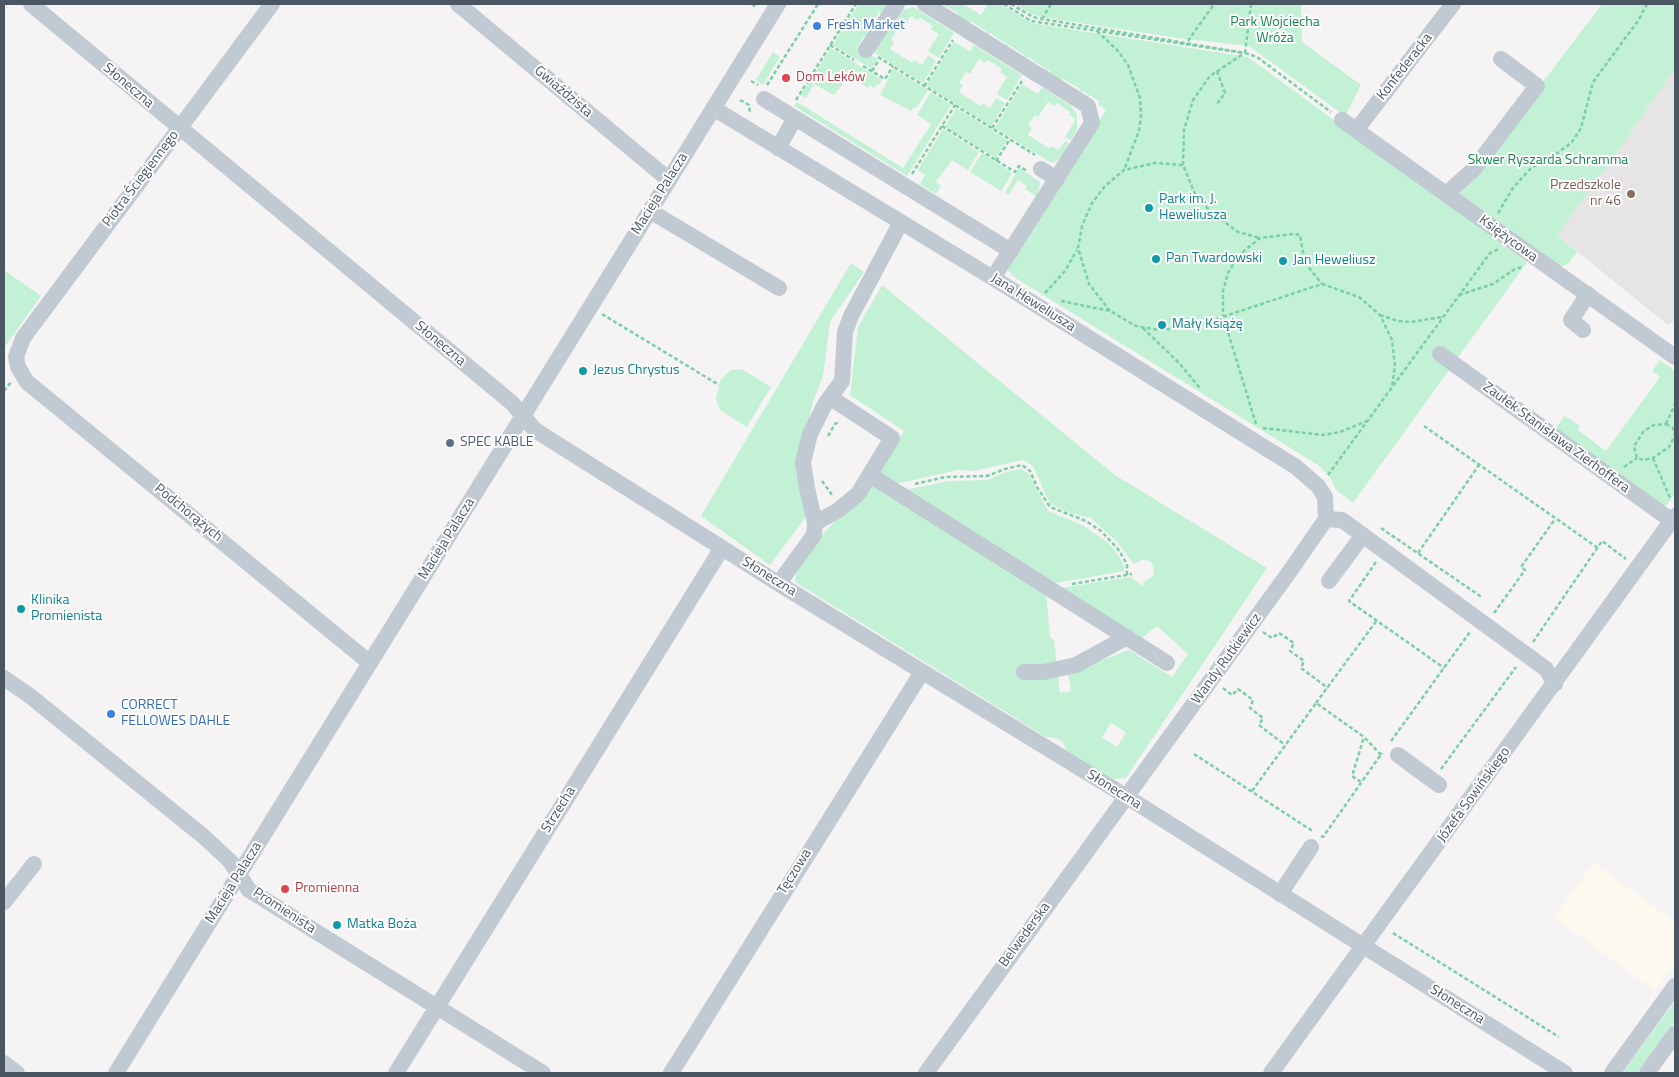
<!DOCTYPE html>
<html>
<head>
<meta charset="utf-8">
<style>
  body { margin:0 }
  #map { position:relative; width:1679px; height:1077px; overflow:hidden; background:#f5f3f3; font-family:"Titillium Web",sans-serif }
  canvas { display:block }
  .frame { position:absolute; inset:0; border:5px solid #4a5661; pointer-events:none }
</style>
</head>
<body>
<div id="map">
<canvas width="1679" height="1077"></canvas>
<div class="frame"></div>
</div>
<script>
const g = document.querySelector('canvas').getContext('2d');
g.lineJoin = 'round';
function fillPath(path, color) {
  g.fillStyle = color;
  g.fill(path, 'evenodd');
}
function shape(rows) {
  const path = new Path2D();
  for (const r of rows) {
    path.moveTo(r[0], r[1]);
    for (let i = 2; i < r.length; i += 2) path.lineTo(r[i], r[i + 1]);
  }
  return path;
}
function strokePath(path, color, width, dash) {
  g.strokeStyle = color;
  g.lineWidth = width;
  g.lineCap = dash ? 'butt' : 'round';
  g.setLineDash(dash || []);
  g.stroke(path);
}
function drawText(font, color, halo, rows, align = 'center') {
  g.font = font + ' "Titillium Web",sans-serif';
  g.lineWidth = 4;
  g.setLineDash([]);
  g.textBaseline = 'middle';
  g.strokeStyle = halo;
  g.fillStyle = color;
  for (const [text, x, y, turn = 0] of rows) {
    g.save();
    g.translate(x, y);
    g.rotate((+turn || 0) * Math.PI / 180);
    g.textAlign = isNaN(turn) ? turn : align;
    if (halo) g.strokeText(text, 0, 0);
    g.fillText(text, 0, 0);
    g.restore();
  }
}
const commercial = shape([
  [1594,863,1675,922,1675,963,1655,991,1554,917]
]);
const education = shape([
  [1675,68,1675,320,1668,325,1557,235,1617,153]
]);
const green = shape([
  [859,4,884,4,886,7,882,13,879,12,874,20,877,22,874,27,871,25,867,32,869,34,867,37,864,36,857,48,878,59,872,69,833,45],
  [942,4,963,4,981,15,988,4,1000,4,1031,23,1248,57,1527,262,1353,503,1336,490,1330,477,1318,465,1017,279,1007,270,1106,110,1098,104,1099,101,1082,91,1080,93,1080,89,1062,78,1060,81,1050,74,1051,72,1048,70,1046,72,1045,68,1028,57,1025,59,1026,56,1009,45,1005,47,1007,44,990,33,986,35,987,32,971,21,968,24,956,16,958,13],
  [1015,4,1301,4,1302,42,1361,85,1345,116,1249,46,1185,39,1047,18,1033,15],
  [1602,4,1675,4,1675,68,1617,153,1557,235,1577,252,1568,264,1560,267,1459,194,1460,186,1474,173],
  [914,7,954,33,939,58,928,51,939,34,931,29,933,26,920,18,917,20,911,16,901,31,897,29,891,40,894,42,890,49,912,63,914,60,922,65,928,55,936,61,923,83,872,51,900,10],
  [954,42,970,51,974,45,1022,75,1007,100,997,94,1007,77,1000,72,1002,69,988,60,986,63,979,59,970,74,966,72,959,83,963,85,959,92,980,106,982,103,990,108,996,98,1005,103,991,126,926,85],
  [831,48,882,80,879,85,877,84,874,88,869,85,868,88,850,75,834,95,814,84,806,98,801,95],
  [773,52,780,57,763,85,756,80],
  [893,69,928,90,916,108,914,107,911,111,880,95],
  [1022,84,1038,94,1042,87,1070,105,1077,114,1077,129,1071,140,1065,137,1076,119,1069,115,1070,112,1057,103,1054,106,1048,102,1038,117,1035,115,1028,125,1032,128,1028,135,1049,148,1051,146,1059,150,1065,141,1069,143,1061,158,1055,162,1050,162,995,128],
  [931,92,951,105,907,176,794,106,797,102,903,168,931,124,917,115],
  [956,108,1007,140,996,158,945,127],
  [943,129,979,152,968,170,952,160,936,182,941,186,936,194,920,184,925,175,918,170],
  [982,153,1012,173,1001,191,970,172],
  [1019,168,1040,182,1037,197,1025,189,1027,186,1018,180,1009,195,1005,193],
  [851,263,864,272,830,322,823,376,813,402,797,473,807,515,770,565,701,516],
  [4,270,41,296,4,348],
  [882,285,1115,475,1267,568,1126,778,1114,779,1078,759,1067,753,1063,742,1056,738,1046,737,795,582,797,571,823,534,873,482,1046,591,1050,637,1054,640,1060,693,1071,691,1068,673,1129,650,1172,677,1188,654,1157,626,1139,640,1060,588,1131,577,1143,586,1144,582,1153,576,1154,569,1151,562,1144,559,1134,564,1117,542,1091,518,1070,513,1050,504,1033,466,1023,460,973,471,958,470,895,484,880,473,904,431,850,395,858,327],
  [1111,723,1126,732,1117,747,1102,737],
  [1660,360,1675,371,1675,493,1664,509,1553,431,1565,416,1580,426,1578,430,1606,451,1660,377,1652,371],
  [742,369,771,387,747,427,720,410,716,399,721,379,731,370],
  [1021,469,1029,474,1048,511,1082,525,1107,542,1119,556,1124,566,1124,571,1051,584,899,490,922,487,947,481,987,480,1006,472],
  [1675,1001,1675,1022,1638,1073,1622,1073]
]);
const path = shape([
  [752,4,757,8],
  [1004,4,1031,21,1244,53],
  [1011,4,1033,17,1042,19,1245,53,1257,57,1331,112],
  [1042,19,1051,4],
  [1097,31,1118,51,1128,65,1140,98,1141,115,1139,131,1124,170],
  [1188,41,1214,4],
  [830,45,854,60],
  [1245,53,1251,4],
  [878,57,1035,155],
  [863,66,885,79,893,66],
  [872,71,879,60],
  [1217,71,1225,93,1217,104],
  [751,81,758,85],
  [767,85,818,4],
  [924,86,953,40],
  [740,100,749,105,750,113],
  [796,100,856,4],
  [942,126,1015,172,1019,166,1027,171],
  [992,128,1022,81],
  [996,161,1010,139],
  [1183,165,1184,130,1193,100,1210,76,1243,54],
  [912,174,955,105],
  [1498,213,1513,188,1531,168,1559,152,1572,142,1581,128,1593,82,1638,21,1647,4],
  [1045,293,1065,271,1077,250],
  [1459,295,1493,284,1515,269,1522,267],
  [1061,301,1110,311,1136,326,1159,330,1180,328,1210,321,1322,284,1359,297,1380,315,1392,340,1395,366,1392,386],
  [1110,311,1089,284,1078,248,1082,226,1092,203,1105,186,1124,170,1155,163,1183,165,1195,194,1211,212,1238,232,1260,238],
  [602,314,719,385],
  [1380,315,1398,321,1411,322,1442,317],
  [1143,328,1179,363,1200,388],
  [4,391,11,382],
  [1256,424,1223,316,1223,291,1228,273,1238,256,1260,238,1293,234,1300,235,1305,263,1322,284],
  [1666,424,1673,428,1675,435,1669,447,1653,458,1644,460,1637,458,1634,446,1644,431,1654,425,1666,424],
  [1666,424,1675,404],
  [1424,426,1598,548],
  [1263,428,1323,435,1340,432,1367,421],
  [828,436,835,424,840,421],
  [1653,458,1671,500],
  [1624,467,1637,458],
  [1328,475,1490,253,1499,249],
  [822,481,832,495],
  [915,484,945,477,987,476,1005,469,1022,465,1030,471,1037,487,1050,507,1086,521,1101,531,1118,549,1127,564,1127,575],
  [1381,528,1483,598],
  [1418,553,1479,465],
  [1376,562,1349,601,1444,668],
  [1072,584,1132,574],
  [1494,613,1525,570,1521,567,1555,519],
  [1263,632,1272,638,1279,633,1294,643,1290,651,1304,661,1301,668,1328,688],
  [1533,642,1602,541,1626,559],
  [1223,688,1232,695,1238,689,1253,700,1250,708,1263,718,1259,725,1285,745],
  [1316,703,1377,620],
  [1391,741,1470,632],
  [1194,754,1314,832],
  [1441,769,1516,667],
  [1361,782,1352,776,1364,737],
  [1252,791,1316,703,1364,737,1381,755],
  [1321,836,1323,837,1382,753],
  [1393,933,1559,1037]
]);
const minor = shape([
  [31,4,512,403,535,430,784,587,1127,797,1565,1073],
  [272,4,23,338,16,357,18,367,27,382,370,663],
  [458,4,669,180],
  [925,4,1088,106,1092,123,993,278],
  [866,50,897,4],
  [764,99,1011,251],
  [713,108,993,278,1296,467,1318,486,1325,497,1326,519,1290,571,926,1073],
  [1342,120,1675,357],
  [1357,129,1453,4],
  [778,148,795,118],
  [1041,169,1057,179],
  [1447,193,1473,170,1537,86,1501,59],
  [650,211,779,288],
  [1583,330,1571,320,1588,294],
  [1440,354,1672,521],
  [870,475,1167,663],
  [1326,519,1342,520,1546,669,1555,684],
  [815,523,837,511,858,494,892,438,831,398],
  [1329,581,1363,535],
  [779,583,814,535,815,523,807,488,803,462,810,434,825,404,842,381,845,332,851,316,901,222],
  [1024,672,1044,672,1076,665,1127,637],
  [4,678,30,696,203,836,230,861,249,890,543,1073],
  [1398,755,1439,785],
  [1280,894,1311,847],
  [4,902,34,864],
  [4,1063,17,1073],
  [116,1073,778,4],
  [396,1073,722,548],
  [671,1073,922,672],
  [1271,1073,1675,516],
  [1612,1073,1675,986],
  [1647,1073,1675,1034]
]);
const markers = [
  [817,26,5,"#3f7fe0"],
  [786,78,5,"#e0444e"],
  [1631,194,5,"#8d6e63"],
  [1149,208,5,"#0f9aa8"],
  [1156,259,5,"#0f9aa8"],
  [1283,261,5,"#0f9aa8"],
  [1162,325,5,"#0f9aa8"],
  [583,371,5,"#0f9aa8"],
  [450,443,5,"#5c6f8a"],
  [21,609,5,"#0f9aa8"],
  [111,714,5,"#3f7fe0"],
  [285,889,5,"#e0444e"],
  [337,925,5,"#0f9aa8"]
];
const parkNames = [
  ["Park Wojciecha",1275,23],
  ["Wróża",1275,39],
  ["Skwer Ryszarda Schramma",1548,161]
];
const shopNames = [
  ["Fresh Market",827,26],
  ["CORRECT",121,706],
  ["FELLOWES DAHLE",121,722]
];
const streetNames = [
  ["Konfederacka",1405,67,-52],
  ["Słoneczna",128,86,40],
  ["Gwiaździsta",563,92,40],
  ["Piotra Ściegiennego",141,179,-53],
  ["Macieja Palacza",660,194,-58],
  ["Księżycowa",1508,239,36],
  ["Jana Heweliusza",1033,303,32],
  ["Słoneczna",440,344,40],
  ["Zaułek Stanisława Zierhoffera",1556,438,36],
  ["Podchorążych",188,513,39],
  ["Macieja Palacza",447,539,-58],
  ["Słoneczna",769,577,32],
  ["Wandy Rutkiewicz",1227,659,-54],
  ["Słoneczna",1114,790,32],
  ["Józefa Sowińskiego",1474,795,-54],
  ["Strzecha",559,810,-58],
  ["Tęczowa",795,872,-58],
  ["Macieja Palacza",234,883,-58],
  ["Promienista",284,911,33],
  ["Belwederska",1025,935,-54],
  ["Słoneczna",1457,1005,32]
];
const healthNames = [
  ["Dom Leków",796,78],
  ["Promienna",295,889]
];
const educationNames = [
  ["Przedszkole",1621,186],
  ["nr 46",1621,202]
];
const cultureNames = [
  ["Park im. J.",1159,200],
  ["Heweliusza",1159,216],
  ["Pan Twardowski",1166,259],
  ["Jan Heweliusz",1293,261],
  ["Mały Książę",1172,325],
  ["Jezus Chrystus",593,371],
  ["Klinika",31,601],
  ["Promienista",31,617],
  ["Matka Boża",347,925]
];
const serviceNames = [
  ["SPEC KABLE",460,443]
];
fillPath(commercial, '#fdf9ef');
fillPath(education, '#e6e4e5');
fillPath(green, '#c3f1d5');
strokePath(path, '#7ad0a6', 2.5, [4, 2.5]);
strokePath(minor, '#c1cad2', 16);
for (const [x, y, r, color] of markers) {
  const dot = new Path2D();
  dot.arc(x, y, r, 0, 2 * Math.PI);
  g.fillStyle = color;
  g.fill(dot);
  strokePath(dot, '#fff', 2);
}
drawText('14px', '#17864f', '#fff', parkNames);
drawText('14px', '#366cbe', '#fff', shopNames, 'left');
drawText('14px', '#4a5661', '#fff', streetNames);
drawText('14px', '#be3a42', '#fff', healthNames, 'left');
drawText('14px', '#785e54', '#fff', educationNames, 'right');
drawText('14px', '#0d838f', '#fff', cultureNames, 'left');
drawText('14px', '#4e5e75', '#fff', serviceNames, 'left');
</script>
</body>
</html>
